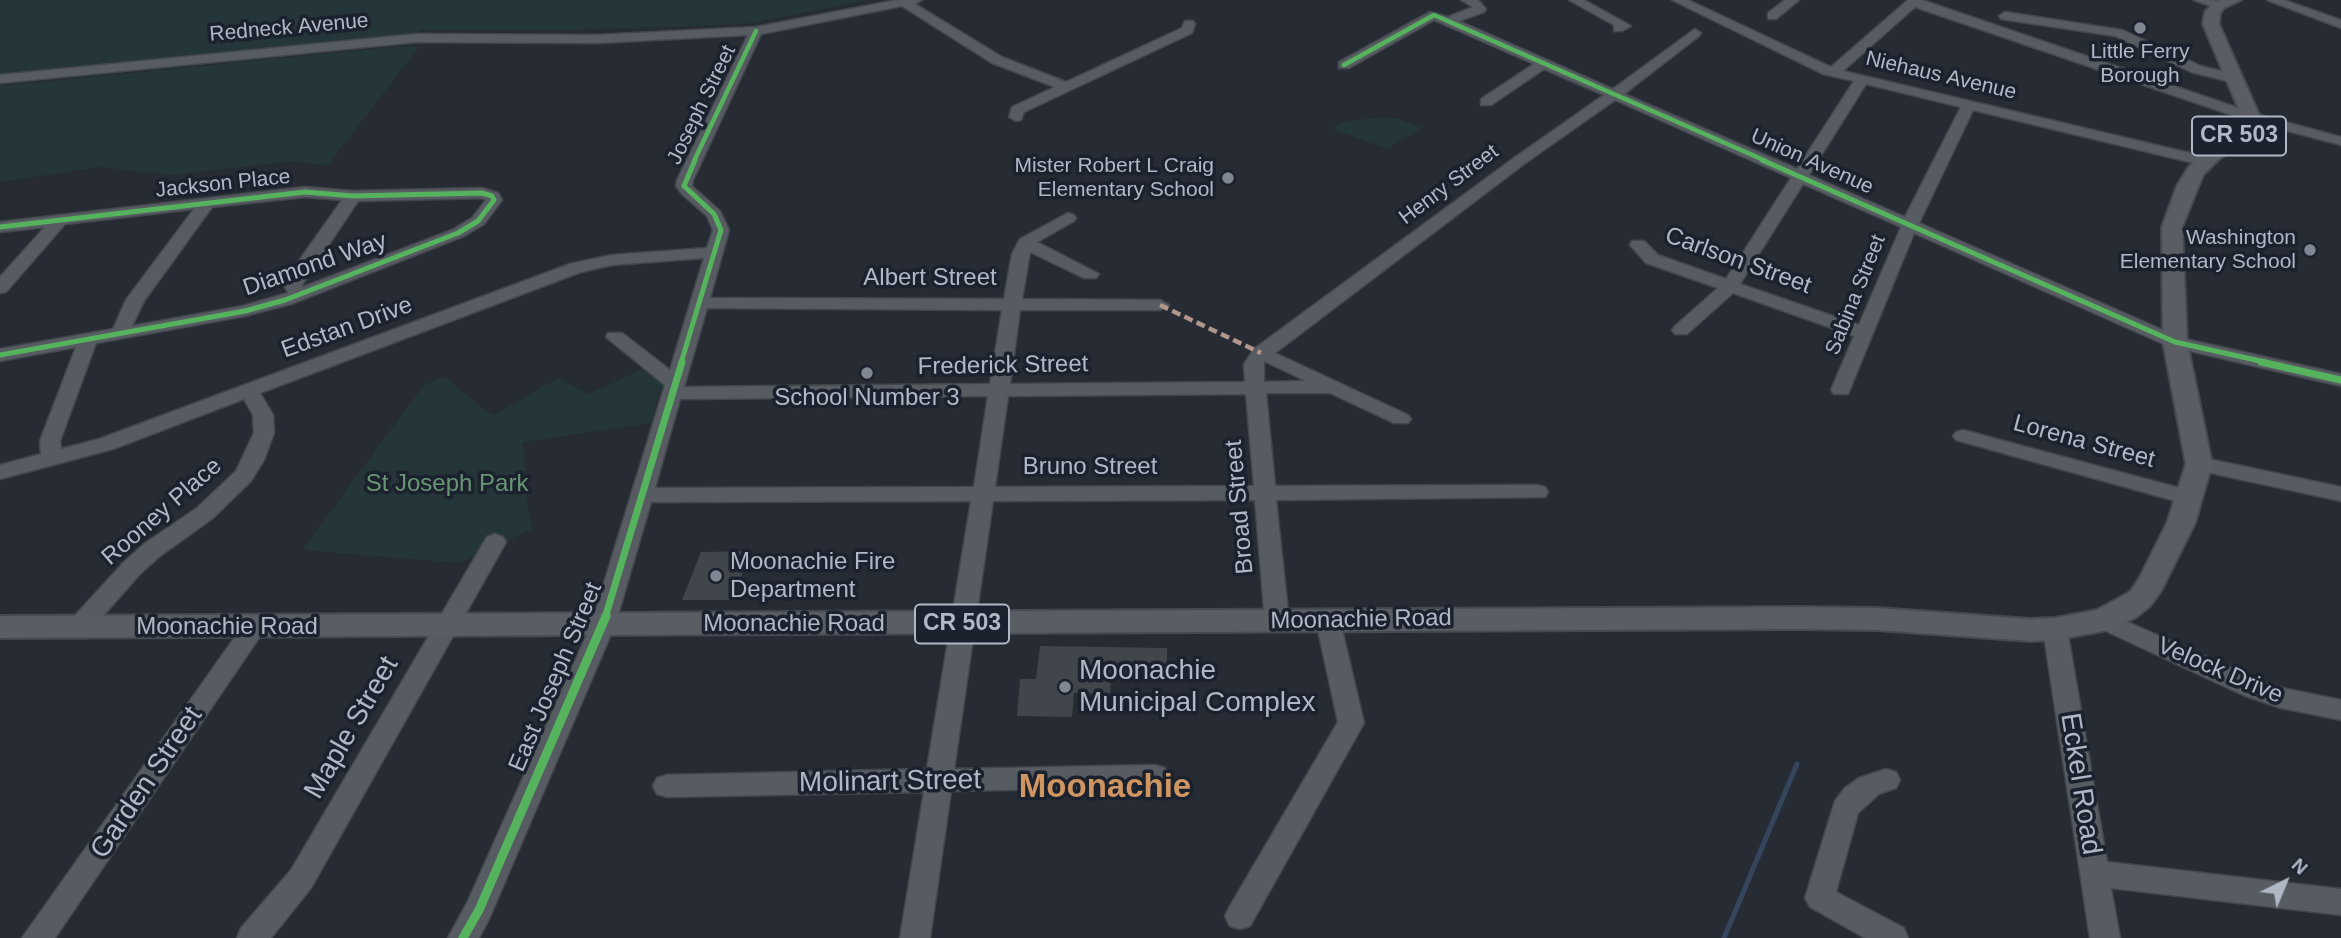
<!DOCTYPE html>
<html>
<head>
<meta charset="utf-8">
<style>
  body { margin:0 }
  #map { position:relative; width:2341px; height:938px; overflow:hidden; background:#272c34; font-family:Arial,sans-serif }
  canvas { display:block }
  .north { position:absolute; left:2250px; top:847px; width:70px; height:70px; -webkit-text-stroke:5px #1b222e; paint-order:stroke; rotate:43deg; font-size:19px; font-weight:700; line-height:28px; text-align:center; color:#b1b8c5 }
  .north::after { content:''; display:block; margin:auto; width:24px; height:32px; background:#b1b8c5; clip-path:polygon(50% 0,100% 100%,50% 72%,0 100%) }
</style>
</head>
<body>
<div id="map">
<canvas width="2341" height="938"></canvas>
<div class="north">N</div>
</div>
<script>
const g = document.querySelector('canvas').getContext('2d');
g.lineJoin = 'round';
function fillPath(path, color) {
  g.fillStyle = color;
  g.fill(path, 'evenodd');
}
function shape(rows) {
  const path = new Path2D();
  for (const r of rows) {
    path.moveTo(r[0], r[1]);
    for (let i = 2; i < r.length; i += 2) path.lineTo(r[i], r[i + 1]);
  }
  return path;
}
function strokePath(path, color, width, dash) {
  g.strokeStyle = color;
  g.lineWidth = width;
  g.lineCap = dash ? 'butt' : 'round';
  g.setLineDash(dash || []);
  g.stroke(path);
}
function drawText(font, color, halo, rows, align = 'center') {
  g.font = font + ' Arial,sans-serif';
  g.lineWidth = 7;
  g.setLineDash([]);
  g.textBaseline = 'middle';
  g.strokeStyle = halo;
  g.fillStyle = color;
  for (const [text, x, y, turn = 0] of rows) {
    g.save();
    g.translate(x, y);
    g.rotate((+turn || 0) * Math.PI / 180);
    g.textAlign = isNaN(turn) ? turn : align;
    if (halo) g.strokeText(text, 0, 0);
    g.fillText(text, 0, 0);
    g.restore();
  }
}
const green = shape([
  [0,0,868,0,745,24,569,30,423,30,400,39,0,78],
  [393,47,419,47,327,166,294,161,169,175,100,167,0,182,0,86],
  [1384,117,1399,119,1422,128,1387,149,1331,128,1346,121],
  [641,370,675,386,660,388,651,423,523,442,527,500,532,529,460,563,302,550,424,385,444,377,493,416,558,378,589,394]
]);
const stream = shape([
  [1724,938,1797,764]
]);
const building = shape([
  [750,551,733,600,682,600,701,552],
  [1040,646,1167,648,1167,680,1111,679,1110,694,1074,693,1072,717,1017,716,1020,679,1036,679]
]);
const minor = shape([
  [897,0,922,0,915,4,1002,57,1066,82,1182,28,1185,21,1193,21,1195,24,1192,33,1024,112,1021,120,1016,121,1009,117,1012,107,1055,87,992,63,902,6,761,34,693,180,692,186,720,211,729,230,710,298,1004,299,1012,254,1020,239,1068,213,1074,215,1076,218,1074,221,1037,242,1099,274,1096,278,1084,278,1030,252,1022,299,1160,300,1169,305,1160,310,1020,310,1010,384,1245,382,1244,364,1254,349,1514,158,1604,95,1544,69,1491,105,1481,105,1481,99,1534,64,1434,20,1349,68,1339,68,1339,62,1430,12,1448,17,1473,7,1461,0,1478,0,1486,9,1484,12,1459,21,1613,89,1695,29,1701,33,1699,36,1624,94,1797,169,1854,81,1823,74,1672,0,1688,0,1831,67,1908,0,1922,0,2256,114,2341,137,2341,145,2246,120,1915,7,1843,71,2211,158,2214,161,2206,166,1973,110,1919,223,2181,338,2341,374,2341,386,2168,346,1914,233,1848,394,1834,394,1831,390,1854,336,1733,293,1687,334,1675,334,1672,330,1675,326,1718,288,1646,263,1630,245,1632,241,1644,241,1658,255,1726,279,1791,178,1615,100,1524,164,1275,353,1408,415,1411,419,1408,423,1394,423,1330,393,1266,393,1275,486,1537,485,1545,487,1548,492,1545,497,1276,500,1289,621,1285,627,1277,630,1269,627,1265,621,1255,500,993,501,954,769,1155,765,1165,768,1168,776,1165,784,1155,787,951,791,930,938,900,938,924,792,667,797,657,794,653,786,657,778,667,775,927,769,971,501,651,502,615,625,489,919,479,938,448,938,468,901,591,625,665,385,606,337,608,333,622,333,670,370,704,258,612,265,581,272,260,393,273,415,274,433,264,460,251,481,213,518,160,556,139,575,88,633,79,636,70,633,67,627,70,621,123,563,144,544,197,508,236,471,254,433,253,415,244,399,113,449,0,479,0,465,41,454,40,441,76,347,0,361,0,349,113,329,126,300,194,209,65,224,6,292,0,293,0,277,45,227,0,232,0,222,305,187,353,191,482,188,498,193,502,200,484,224,464,236,291,304,245,316,96,343,60,441,61,449,99,439,570,264,612,255,707,248,713,230,707,216,682,194,676,186,677,180,748,35,597,43,417,42,0,83,0,75,417,34,597,35,756,27,897,0],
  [1866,84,1961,107,1905,217,1809,175,1866,84],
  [1803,184,1901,227,1859,325,1740,284,1803,184],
  [305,197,342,200,286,279,284,285,288,293,243,306,132,326,144,301,212,207,305,197],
  [481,198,486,200,472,218,452,230,303,287,302,285,358,201,481,198],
  [707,308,1002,310,990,384,684,387,707,308],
  [1264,361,1306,381,1264,382,1264,361],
  [1246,394,1254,486,995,487,1008,396,1246,394],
  [988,396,974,487,655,488,680,399,988,396],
  [1569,0,1584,0,1631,26,1622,31,1614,31,1614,25,1569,0],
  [1785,0,1799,0,1776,19,1768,19,1768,13,1785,0],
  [2194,0,2214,0,2225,5,2219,9,2194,0],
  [2267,0,2284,0,2341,20,2341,28,2267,0],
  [2005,12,2122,30,2201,66,2240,76,2242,79,2235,83,2191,72,2115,36,2001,19,1999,16,2005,12],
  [1963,430,2198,493,2201,498,2198,503,2190,505,1956,440,1953,436,1956,432,1963,430],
  [2199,457,2341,487,2341,501,2192,469,2189,464,2192,459,2199,457],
  [495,534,503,537,506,542,311,888,271,938,237,938,241,928,291,870,487,537,495,534],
  [2103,611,2261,681,2282,688,2341,700,2341,720,2281,708,2243,695,2095,626,2091,620,2095,614,2103,611],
  [1328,612,1336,615,1340,621,1364,723,1250,926,1240,929,1230,926,1225,916,1230,906,1338,722,1316,621,1320,615,1328,612],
  [255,617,263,620,267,626,263,632,55,938,22,938,247,620,255,617],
  [2055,620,2064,623,2067,629,2107,862,2341,889,2341,915,2111,888,2120,938,2090,938,2043,629,2046,623,2055,620],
  [1886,769,1896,772,1900,780,1896,788,1879,794,1858,813,1836,892,1904,928,1908,938,1865,938,1810,907,1805,898,1835,801,1845,788,1859,778,1886,769]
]);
const major = shape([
  [2219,0,2241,0,2224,8,2220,13,2219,24,2260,117,2245,141,2219,159,2203,175,2182,227,2187,342,2212,464,2195,523,2161,591,2150,606,2135,618,2103,631,2055,640,2030,641,1877,630,1800,629,0,638,0,616,1800,607,1877,608,2030,619,2055,618,2097,610,2130,592,2139,579,2167,523,2186,464,2163,342,2162,227,2177,186,2188,168,2205,151,2232,133,2242,117,2203,24,2205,12,2214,2,2219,0]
]);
const quiet = shape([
  [1160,305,1261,353]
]);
const cyclewayFar3 = shape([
  [1344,65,1434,15,1766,161],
  [694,161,756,31]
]);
const cyclewayFar2 = shape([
  [1762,160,2175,342,2269,363],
  [0,227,305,192,353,196,482,193,492,196,494,200,478,221,458,233,285,300,245,311,0,355],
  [681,363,721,230,714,214,684,186,695,160]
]);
const cyclewayFar1 = shape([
  [2261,362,2341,380],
  [605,618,682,362]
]);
const cycleway = shape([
  [463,938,479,910,606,616]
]);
const markers = [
  [2140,28,7,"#818792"],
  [1228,178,7,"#818792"],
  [2310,250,7,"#818792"],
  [867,373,7,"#818792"],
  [716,576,7,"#818792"],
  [1065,687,7,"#818792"]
];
const farStreetnames = [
  ["Redneck Avenue",289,28,-5],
  ["Niehaus Avenue",1941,76,13],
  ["Joseph Street",702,105,-64],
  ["Union Avenue",1812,162,24],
  ["Jackson Place",223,184,-6],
  ["Henry Street",1449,185,-37],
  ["Sabina Street",1856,295,-68]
];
const farPoinames = [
  ["Little Ferry",2140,52,"center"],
  ["Borough",2140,76,"center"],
  ["Mister Robert L Craig",1214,166],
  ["Elementary School",1214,190],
  ["Washington",2296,238],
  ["Elementary School",2296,262]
];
const shields = [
  [2239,136,94],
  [962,624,94]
];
const shieldNames = [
  ["CR 503",2239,136],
  ["CR 503",962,624]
];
const streetNames = [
  ["Carlson Street",1738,261,20],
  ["Diamond Way",315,265,-19],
  ["Albert Street",930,278],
  ["Edstan Drive",347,328,-20],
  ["Frederick Street",1003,366,-1],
  ["Lorena Street",2084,442,15],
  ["Bruno Street",1090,467],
  ["Broad Street",1240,507,-95],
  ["Rooney Place",162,512,-41],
  ["Moonachie Road",1361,620,-1],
  ["Moonachie Road",794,624],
  ["Moonachie Road",227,627],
  ["Velock Drive",2220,671,23],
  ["East Joseph Street",556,677,-67]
];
const poiNames = [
  ["School Number 3",867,398],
  ["Moonachie Fire",730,562,"left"],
  ["Department",730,590,"left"]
];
const parkNames = [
  ["St Joseph Park",447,484]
];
const nearPoinames = [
  ["Moonachie",1079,671],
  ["Municipal Complex",1079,703]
];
const nearStreetnames = [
  ["Maple Street",352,728,-60],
  ["Molinart Street",890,782,-1],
  ["Garden Street",147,783,-56],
  ["Eckel Road",2080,784,81]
];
const nearQuarternames = [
  ["Moonachie",1105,788]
];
fillPath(green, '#243639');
strokePath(stream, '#36455e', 5);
fillPath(building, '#41464d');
strokePath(minor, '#43474d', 3);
strokePath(major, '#454951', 4);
fillPath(minor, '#575b62');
fillPath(major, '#5a5d64');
strokePath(quiet, '#b2968c', 4.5, [9, 4.5]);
strokePath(cyclewayFar3, '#56b35d', 4.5);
strokePath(cyclewayFar2, '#56b35d', 5);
strokePath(cyclewayFar1, '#56b35d', 7);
strokePath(cycleway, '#56b35d', 9);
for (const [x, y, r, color] of markers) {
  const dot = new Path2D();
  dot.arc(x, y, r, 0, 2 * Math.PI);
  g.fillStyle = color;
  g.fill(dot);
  strokePath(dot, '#1b222e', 2.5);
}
drawText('21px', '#b1b8c5', '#1b222e', farStreetnames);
drawText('21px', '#b1b8c5', '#1b222e', farPoinames, 'right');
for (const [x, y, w] of shields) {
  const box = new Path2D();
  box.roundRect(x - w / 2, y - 19.5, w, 39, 5);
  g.fillStyle = '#1b222e';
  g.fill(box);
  strokePath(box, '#b1b8c5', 2);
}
drawText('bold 23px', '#b1b8c5', null, shieldNames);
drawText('24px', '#b1b8c5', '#1b222e', streetNames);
drawText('24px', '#b1b8c5', '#1b222e', poiNames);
drawText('24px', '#699575', '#1b222e', parkNames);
drawText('28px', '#b1b8c5', '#1b222e', nearPoinames, 'left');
drawText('28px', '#b1b8c5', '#1b222e', nearStreetnames);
drawText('bold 33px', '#cf9662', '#1b222e', nearQuarternames);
</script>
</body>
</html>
